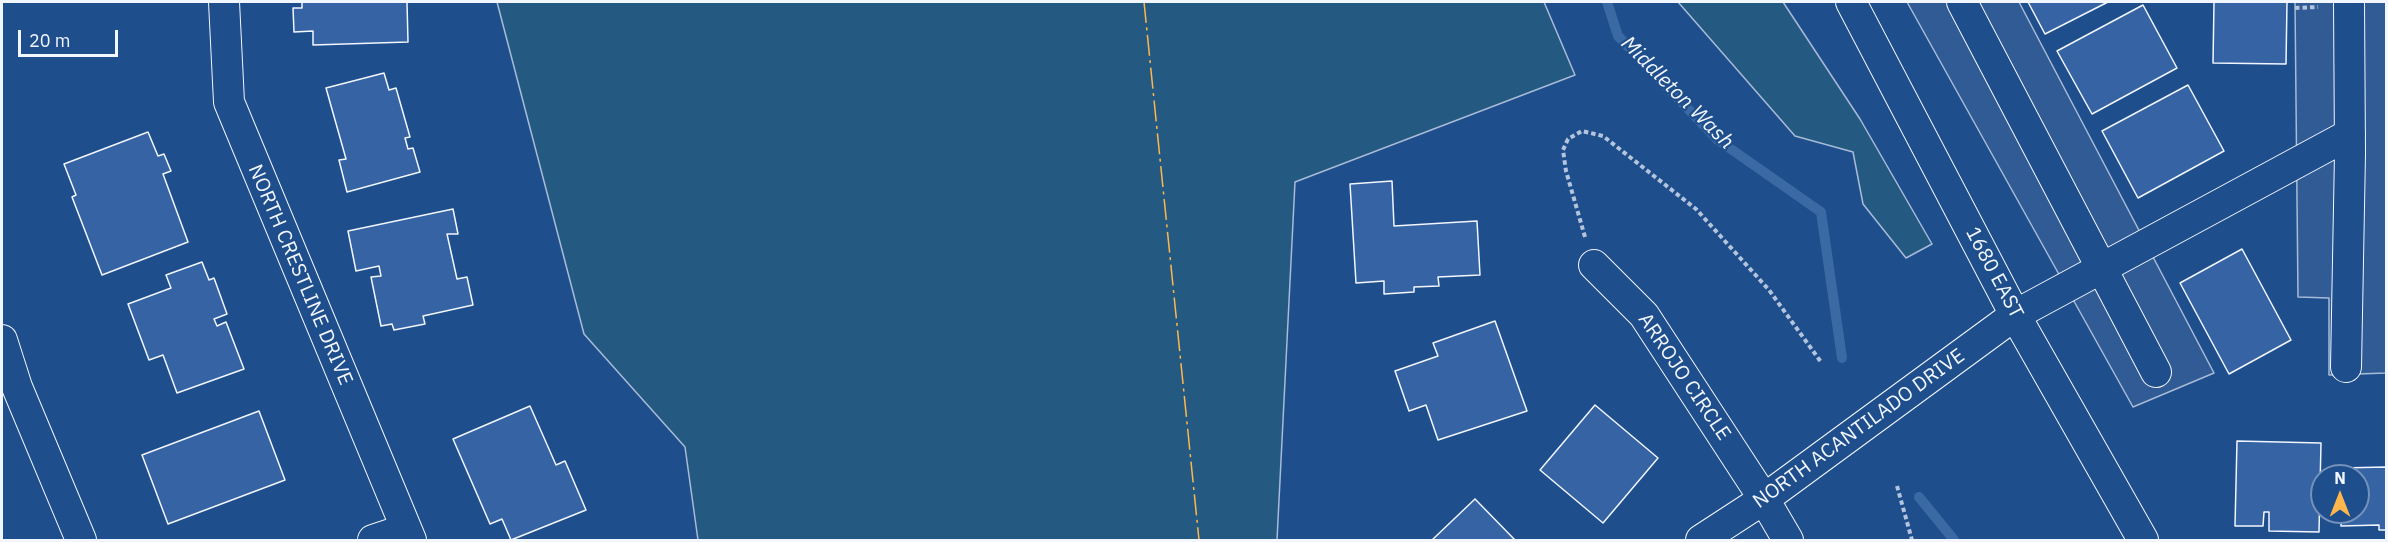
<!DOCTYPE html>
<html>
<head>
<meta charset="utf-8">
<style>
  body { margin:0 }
  #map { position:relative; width:2388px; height:542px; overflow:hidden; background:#1f4e8c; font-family:"IBM Plex Sans",sans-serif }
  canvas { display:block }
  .frame { position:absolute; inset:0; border:3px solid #f2f6ff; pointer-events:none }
  .north { position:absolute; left:2310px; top:464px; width:60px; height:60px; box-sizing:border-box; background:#1f4e8c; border:2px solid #7391ba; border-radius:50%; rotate:0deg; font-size:16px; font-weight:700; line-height:24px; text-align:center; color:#f2f6ff }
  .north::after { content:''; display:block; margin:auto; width:21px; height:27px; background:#ffb74d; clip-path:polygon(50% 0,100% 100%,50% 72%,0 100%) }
  .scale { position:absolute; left:18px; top:30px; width:100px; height:27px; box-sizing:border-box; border:3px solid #f2f6ff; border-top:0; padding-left:8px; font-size:18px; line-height:21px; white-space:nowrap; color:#f2f6ff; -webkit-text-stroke:4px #1f4e8c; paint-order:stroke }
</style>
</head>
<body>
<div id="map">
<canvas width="2388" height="542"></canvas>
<div class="frame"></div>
<div class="north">N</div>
<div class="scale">20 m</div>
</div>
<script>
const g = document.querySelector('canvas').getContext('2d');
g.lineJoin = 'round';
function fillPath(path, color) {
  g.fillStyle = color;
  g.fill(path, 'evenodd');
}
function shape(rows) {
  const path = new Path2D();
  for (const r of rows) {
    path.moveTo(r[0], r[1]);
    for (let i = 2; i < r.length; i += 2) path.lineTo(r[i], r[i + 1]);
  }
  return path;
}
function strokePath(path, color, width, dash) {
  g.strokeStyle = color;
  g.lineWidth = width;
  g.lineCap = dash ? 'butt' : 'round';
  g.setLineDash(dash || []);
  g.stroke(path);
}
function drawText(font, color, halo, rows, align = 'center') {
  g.font = font + ' "IBM Plex Sans",sans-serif';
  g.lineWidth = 4.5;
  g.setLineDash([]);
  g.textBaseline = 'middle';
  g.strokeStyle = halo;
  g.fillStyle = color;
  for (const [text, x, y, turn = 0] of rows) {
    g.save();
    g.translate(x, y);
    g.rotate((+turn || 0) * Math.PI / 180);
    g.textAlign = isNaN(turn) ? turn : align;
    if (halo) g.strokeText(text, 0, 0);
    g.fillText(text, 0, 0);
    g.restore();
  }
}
const green = shape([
  [497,2,1544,2,1575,75,1295,182,1277,540,698,540,685,447,584,334,497,2],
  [1678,2,1783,2,1860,119,1932,244,1906,258,1863,204,1853,152,1795,136,1678,2]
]);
const parking = shape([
  [1907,2,2019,2,2214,373,2133,407,1907,2],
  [2295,2,2386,2,2386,373,2329,375,2329,298,2298,297,2295,2]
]);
const stream = shape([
  [1607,2,1618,36,1718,140,1821,212,1842,358],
  [1919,497,1954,540]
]);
const building = shape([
  [302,2,407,2,408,42,313,45,313,31,294,32,293,8,302,8,302,2],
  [2028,2,2108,2,2045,34,2028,2],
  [2214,2,2287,2,2286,64,2213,63,2214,2],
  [2143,5,2177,68,2092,114,2057,51,2143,5],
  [384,73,389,90,396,88,410,137,405,138,408,149,413,148,420,172,347,192,339,160,346,159,326,88,384,73],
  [2188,85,2224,151,2138,198,2102,131,2188,85],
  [148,132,158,156,164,154,171,171,163,174,188,242,102,275,72,197,76,195,64,164,148,132],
  [1392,181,1394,226,1477,221,1480,275,1438,277,1439,286,1414,287,1414,292,1384,294,1384,281,1356,283,1350,184,1392,181],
  [453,209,458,234,447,234,457,279,467,277,473,305,423,316,425,324,394,330,392,324,381,326,371,277,381,276,379,266,356,271,348,231,453,209],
  [2242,249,2291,340,2229,374,2180,283,2242,249],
  [202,262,209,280,214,278,227,314,214,319,217,326,226,322,244,369,177,393,163,355,149,360,128,304,171,288,166,275,202,262],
  [1495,321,1527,411,1438,440,1426,405,1409,411,1395,371,1438,356,1433,343,1495,321],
  [1595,405,1658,458,1603,523,1540,470,1595,405],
  [530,406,556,465,565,461,586,510,511,540,502,519,490,524,453,439,530,406],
  [259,411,285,480,168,524,142,455,259,411],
  [2237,441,2321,443,2319,532,2269,531,2269,512,2264,512,2263,526,2235,526,2237,441],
  [2386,467,2386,530,2379,530,2379,525,2341,526,2341,512,2358,512,2358,476,2340,476,2340,468,2386,467],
  [1475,499,1515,540,1432,540,1475,499]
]);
const path = shape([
  [2295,8,2318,7],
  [1585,237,1566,171,1563,150,1568,139,1582,131,1603,136,1696,209,1769,290,1821,362],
  [1897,486,1912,540]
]);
const minor = shape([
  [224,2,229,102,411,540],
  [1851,2,2015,315,2143,540],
  [1962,2,2156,372],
  [1594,265,1644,315,1764,499,1788,540],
  [2,340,17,387,81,540],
  [2346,367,2350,153,2349,2],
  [373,540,406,529],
  [1701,540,1764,499,2015,315,2350,134]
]);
const power = shape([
  [1144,2,1199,540]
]);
const streetNames = [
  ["1680 EAST",1994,273,62],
  ["NORTH CRESTLINE DRIVE",300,275,67],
  ["ARROJO CIRCLE",1684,377,56],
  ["NORTH ACANTILADO DRIVE",1859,429,-36]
];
const waterNames = [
  ["Middleton Wash",1677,93,45]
];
fillPath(green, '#245a82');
strokePath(green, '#a8bbd7', 1.5);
fillPath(parking, '#305b95');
strokePath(parking, '#a8bbd7', 1.5);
strokePath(stream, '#3b69a3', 10);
fillPath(building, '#3563a3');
strokePath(building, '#f2f6ff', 1.5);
strokePath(minor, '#f2f6ff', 32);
strokePath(path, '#b3c4dc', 4, [4.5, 3]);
strokePath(minor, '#1f4e8c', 30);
strokePath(power, '#ffb74d', 1.5, [21, 4.5, 3, 4.5]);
drawText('20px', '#f2f6ff', '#1f4e8c', streetNames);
drawText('italic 21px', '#f2f6ff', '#1f4e8c', waterNames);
</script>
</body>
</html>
